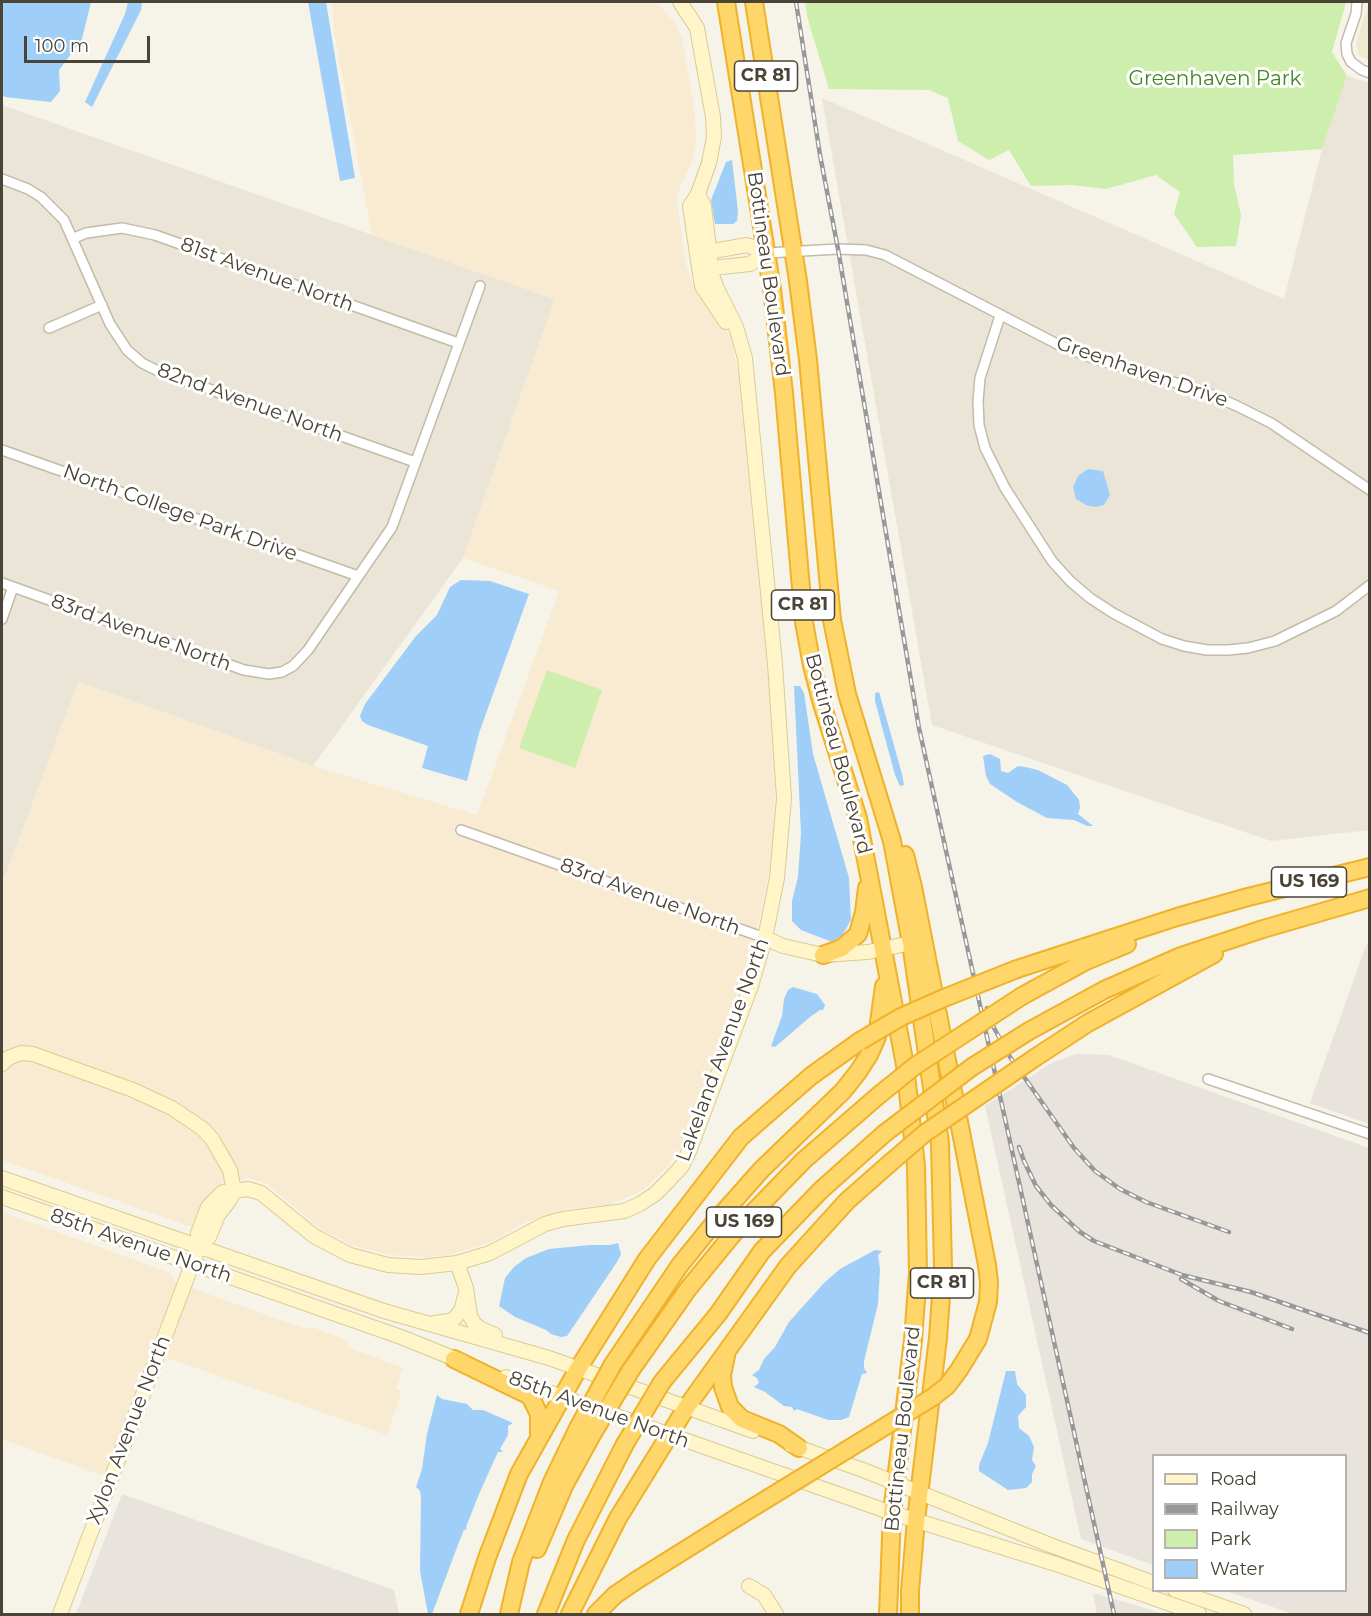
<!DOCTYPE html>
<html>
<head>
<meta charset="utf-8">
<style>
  body { margin:0 }
  #map { position:relative; width:1371px; height:1616px; overflow:hidden; background:#f6f3e8; font-family:Montserrat,sans-serif }
  canvas { display:block }
  .frame { position:absolute; inset:0; border:3px solid #4a4436; pointer-events:none }
  .legend { position:absolute; left:1152px; top:1454px; width:195px; height:138px; box-sizing:border-box; background:#fff; border:2px solid #b7b4af; margin:0; padding:8px 10px; list-style:none; font-size:18px; color:#4a4436 }
  .legend li { display:flex; align-items:center; gap:12px; height:30px }
  .legend b { width:30px; border:2px solid #b7b4af }
  .scale { position:absolute; left:24px; top:36px; width:126px; height:27px; box-sizing:border-box; border:3px solid #4a4436; border-top:0; padding-left:8px; font-size:18px; line-height:21px; white-space:nowrap; color:#4a4436; -webkit-text-stroke:4px #fff; paint-order:stroke }
</style>
</head>
<body>
<div id="map">
<canvas width="1371" height="1616"></canvas>
<div class="frame"></div>
<ul class="legend">
<li><b style="height:8px;background:#fff5c9"></b>Road</li>
<li><b style="height:8px;background:#989898"></b>Railway</li>
<li><b style="height:16px;background:#cdeead"></b>Park</li>
<li><b style="height:16px;background:#9fcef8"></b>Water</li>
</ul>
<div class="scale">100 m</div>
</div>
<script>
const g = document.querySelector('canvas').getContext('2d');
g.lineJoin = 'round';
function fillPath(path, color) {
  g.fillStyle = color;
  g.fill(path, 'evenodd');
}
function shape(rows) {
  const path = new Path2D();
  for (const r of rows) {
    path.moveTo(r[0], r[1]);
    for (let i = 2; i < r.length; i += 2) path.lineTo(r[i], r[i + 1]);
  }
  return path;
}
function strokePath(path, color, width, dash) {
  g.strokeStyle = color;
  g.lineWidth = width;
  g.lineCap = dash ? 'butt' : 'round';
  g.setLineDash(dash || []);
  g.stroke(path);
}
function drawText(font, color, halo, rows, align = 'center') {
  g.font = font + ' Montserrat,sans-serif';
  g.lineWidth = 6;
  g.setLineDash([]);
  g.textBaseline = 'middle';
  g.strokeStyle = halo;
  g.fillStyle = color;
  for (const [text, x, y, turn = 0] of rows) {
    g.save();
    g.translate(x, y);
    g.rotate((+turn || 0) * Math.PI / 180);
    g.textAlign = isNaN(turn) ? turn : align;
    if (halo) g.strokeText(text, 0, 0);
    g.fillText(text, 0, 0);
    g.restore();
  }
}
const residential = shape([
  [1347,76,1369,83,1369,830,1271,841,932,725,822,98,1284,299,1322,149],
  [2,105,555,299,463,558,313,766,79,682,2,884]
]);
const commercial = shape([
  [332,2,656,2,674,22,682,37,695,114,696,143,693,159,680,187,677,201,686,264,692,282,697,283,731,339,738,371,768,674,775,783,772,859,753,948,684,1143,667,1167,642,1191,607,1205,566,1209,526,1222,489,1243,448,1255,427,1257,391,1255,351,1245,322,1230,267,1184,249,1178,222,1182,210,1193,200,1209,194,1228,2,1160,2,884,78,682,313,766,477,815,559,591,463,558,555,299,372,235,335,37],
  [2,1212,168,1272,175,1281,208,1294,303,1328,315,1328,349,1341,348,1347,403,1368,396,1389,402,1391,387,1435,150,1352,104,1476,2,1439]
]);
const industrial = shape([
  [1369,944,1370,944,1369,1124,1310,1103,1366,945],
  [1077,1054,1109,1055,1369,1148,1369,1614,1293,1614,1226,1591,1346,1590,1346,1456,1154,1456,1153,1565,1081,1539,985,1106,1053,1062],
  [122,1494,394,1590,399,1614,76,1614],
  [1093,1593,1138,1606,1163,1614,1097,1614]
]);
const education = shape([
  [1369,2,1370,2,1369,60,1359,56,1356,44]
]);
const green = shape([
  [805,2,1346,2,1332,52,1347,76,1322,149,1233,155,1234,184,1241,215,1236,246,1197,247,1174,214,1180,192,1156,175,1106,189,1072,185,1031,186,1009,150,989,160,958,141,948,98,929,90,829,89,808,20],
  [547,670,602,690,575,768,519,748]
]);
const water = shape([
  [2,2,91,2,82,39,59,70,60,91,51,102,5,97,2,94],
  [128,2,142,2,141,10,92,107,85,102,125,14],
  [308,2,326,2,355,178,340,181],
  [732,160,738,211,737,221,733,224,715,224,711,200,726,162],
  [1088,469,1103,471,1110,495,1104,505,1095,507,1086,505,1076,499,1073,487,1078,476],
  [461,580,490,581,529,594,479,733,467,781,422,768,428,746,368,725,362,721,360,716,365,704,416,636,437,615,450,587],
  [794,686,800,686,804,693,813,754,849,878,851,920,842,936,832,942,801,930,792,921,792,901,798,877,801,833],
  [879,692,902,774,904,785,900,786,895,775,875,701,875,693],
  [990,754,1000,759,1001,771,1008,773,1018,766,1025,767,1038,770,1067,785,1079,800,1080,808,1078,814,1093,826,1087,826,1074,820,1047,818,1017,802,990,784,986,776,983,756],
  [793,987,817,994,825,1005,823,1010,820,1010,810,1017,775,1047,771,1046,782,1016,784,999,788,990],
  [618,1243,621,1254,617,1262,567,1336,561,1337,551,1334,546,1330,515,1317,499,1306,505,1278,514,1267,526,1258,549,1249,590,1245,610,1245],
  [875,1250,882,1251,878,1255,880,1269,878,1304,864,1361,864,1368,867,1373,862,1374,849,1417,841,1420,828,1420,797,1409,794,1411,792,1407,784,1406,765,1392,754,1387,759,1383,757,1378,752,1375,759,1370,764,1359,775,1347,789,1322,824,1283,840,1269],
  [1006,1371,1015,1371,1017,1384,1026,1395,1026,1407,1018,1416,1019,1428,1029,1436,1034,1447,1032,1460,1036,1466,1032,1474,1032,1482,1026,1488,1018,1489,1008,1490,979,1471,979,1465,988,1443],
  [437,1395,442,1399,467,1404,473,1410,483,1410,513,1423,508,1426,508,1435,500,1449,503,1452,498,1452,479,1494,466,1527,467,1529,464,1530,459,1542,432,1614,428,1614,420,1571,421,1498,420,1491,416,1487,422,1469,427,1434]
]);
const street = shape([
  [1357,2,1356,14,1346,43,1347,54,1351,62,1362,70,1370,73],
  [2,179,28,189,41,197,64,220,110,324,127,350,142,363,158,371,415,462],
  [74,238,86,233,122,228,155,235,458,343],
  [767,253,838,249,866,250,885,255,1057,344,1092,358,1200,390,1237,406,1271,423,1370,490],
  [1000,316,980,378,978,401,979,425,985,448,1005,488,1052,561,1070,581,1090,598,1113,613,1162,639,1184,646,1207,650,1228,650,1248,648,1275,641,1336,611,1370,585],
  [49,328,102,305],
  [2,450,358,576],
  [2,583,244,670,269,674,282,672,293,666,308,650,392,527,480,286],
  [2,619,13,587],
  [461,830,765,938],
  [1208,1079,1370,1134]
]);
const secondary = shape([
  [680,2,697,28,713,117,714,137,709,163,698,194,690,206,697,254,702,286,726,322],
  [702,253,747,245,767,253],
  [703,269,750,264,767,253],
  [765,938,783,946,823,955,868,952,911,943],
  [2,1064,8,1058,21,1053,33,1054,133,1090,172,1108,203,1129,212,1139,230,1170,234,1191],
  [2,1178,384,1311,549,1358,753,1431],
  [2,1197,401,1337,463,1362],
  [199,1246,209,1237,218,1215,229,1201,234,1191],
  [457,1263,466,1288,470,1316,474,1323,479,1328,495,1335],
  [434,1323,450,1321,455,1318,461,1311,465,1296],
  [506,1377,892,1513,1059,1565,1199,1614],
  [791,1445,863,1470,1050,1545,1154,1583],
  [749,1586,764,1595,776,1614],
  [1175,1590,1244,1614],
  [60,1614,199,1246,198,1233,208,1207,223,1192,248,1189,261,1193,314,1236,350,1255,388,1265,421,1267,457,1263,490,1253,545,1224,563,1219,624,1211,640,1204,655,1194,669,1180,682,1166,690,1149,751,986,765,938,777,878,784,798,775,664,745,358,736,327,717,289,712,275,704,206,698,194]
]);
const highway = shape([
  [726,2,772,289,784,393,804,622,812,666,822,704,858,818,905,1065,916,1166,918,1273,913,1340,892,1513,888,1614],
  [754,2,798,281,808,360,832,620,847,694,892,841,911,943,940,1143,943,1267,938,1338,916,1520,910,1591,910,1614],
  [905,855,913,887,987,1265,989,1282,988,1302,978,1339],
  [823,955,842,948,858,934,864,912,867,888],
  [1017,969,1177,917,1248,897,1370,867],
  [1022,996,1086,961,1127,944],
  [1029,1031,1104,990,1181,956,1263,929,1370,898],
  [1036,1057,1088,1023,1214,954],
  [726,1356,722,1375,723,1387,730,1407,742,1419,779,1434,799,1448],
  [454,1359,530,1396,539,1414,539,1436],
  [613,1364,680,1265,714,1223,762,1169,843,1091,858,1072,869,1055,877,1037,884,986],
  [631,1370,688,1289,738,1228,804,1160,879,1095],
  [662,1382,718,1314,762,1251,821,1190,885,1133],
  [537,1549,564,1486,593,1433],
  [469,1614,487,1558,519,1474,578,1369,647,1259,741,1137,811,1076,860,1041],
  [509,1614,521,1562,552,1482,578,1428],
  [546,1614,576,1540,625,1444],
  [570,1614,618,1518,686,1408,788,1266,847,1201,890,1163],
  [596,1614,615,1595,637,1580,744,1513]
]);
const rail = shape([
  [796,2,820,155,838,249,919,728,1114,1614],
  [987,1008,994,1028,1010,1057,1074,1148,1095,1171,1120,1189,1146,1202,1229,1232],
  [1019,1147,1024,1161,1036,1186,1051,1205,1080,1232,1094,1241,1182,1275,1251,1292,1370,1333],
  [1181,1279,1219,1301,1292,1329]
]);
const highwayBridge = shape([
  [860,1041,901,1017,944,998,1017,969],
  [879,1095,915,1066,1022,996],
  [885,1133,972,1067,1029,1031],
  [890,1163,925,1133,1036,1057],
  [578,1428,613,1364],
  [593,1433,631,1370],
  [625,1444,662,1382],
  [744,1513,933,1397,947,1386,959,1370,978,1339]
]);
const shields = [
  [766,76,63],
  [803,605,63],
  [1309,882,75],
  [744,1222,75],
  [942,1283,63]
];
const shieldNames = [
  ["CR 81",766,76],
  ["CR 81",803,605],
  ["US 169",1309,882],
  ["US 169",744,1222],
  ["CR 81",942,1283]
];
const parkNames = [
  ["Greenhaven Park",1215,79]
];
const streetNames = [
  ["Bottineau Boulevard",768,274,82],
  ["81st Avenue North",267,275,20],
  ["Greenhaven Drive",1142,372,19],
  ["82nd Avenue North",250,403,20],
  ["North College Park Drive",180,513,20],
  ["83rd Avenue North",141,633,20],
  ["Bottineau Boulevard",838,754,75],
  ["83rd Avenue North",650,897,20],
  ["Lakeland Avenue North",723,1050,-70],
  ["85th Avenue North",141,1246,19],
  ["85th Avenue North",599,1410,20],
  ["Bottineau Boulevard",903,1429,-84],
  ["Xylon Avenue North",129,1430,-69]
];
fillPath(residential, '#eae5d6');
fillPath(commercial, '#f9ebd2');
fillPath(industrial, '#e8e4dd');
fillPath(education, '#f0e9d1');
fillPath(green, '#cdeead');
fillPath(water, '#9fcef8');
strokePath(street, '#c3bbaa', 12);
strokePath(secondary, '#dacc93', 16);
strokePath(highway, '#efb22a', 20);
strokePath(street, '#fff', 9);
strokePath(secondary, '#fff5c9', 14);
strokePath(highway, '#ffd66a', 16);
strokePath(rail, '#989898', 4.5);
strokePath(rail, '#fff', 2, [7]);
strokePath(highwayBridge, '#efb22a', 20, []);
strokePath(highwayBridge, '#ffd66a', 16);
for (const [x, y, w] of shields) {
  const box = new Path2D();
  box.roundRect(x - w / 2, y - 15, w, 30, 4.5);
  g.fillStyle = '#fff';
  g.fill(box);
  strokePath(box, '#4a4436', 1.5);
}
drawText('bold 18px', '#4a4436', null, shieldNames);
drawText('20px', '#418422', '#fff', parkNames);
drawText('20px', '#4a4436', '#fff', streetNames);
</script>
</body>
</html>
